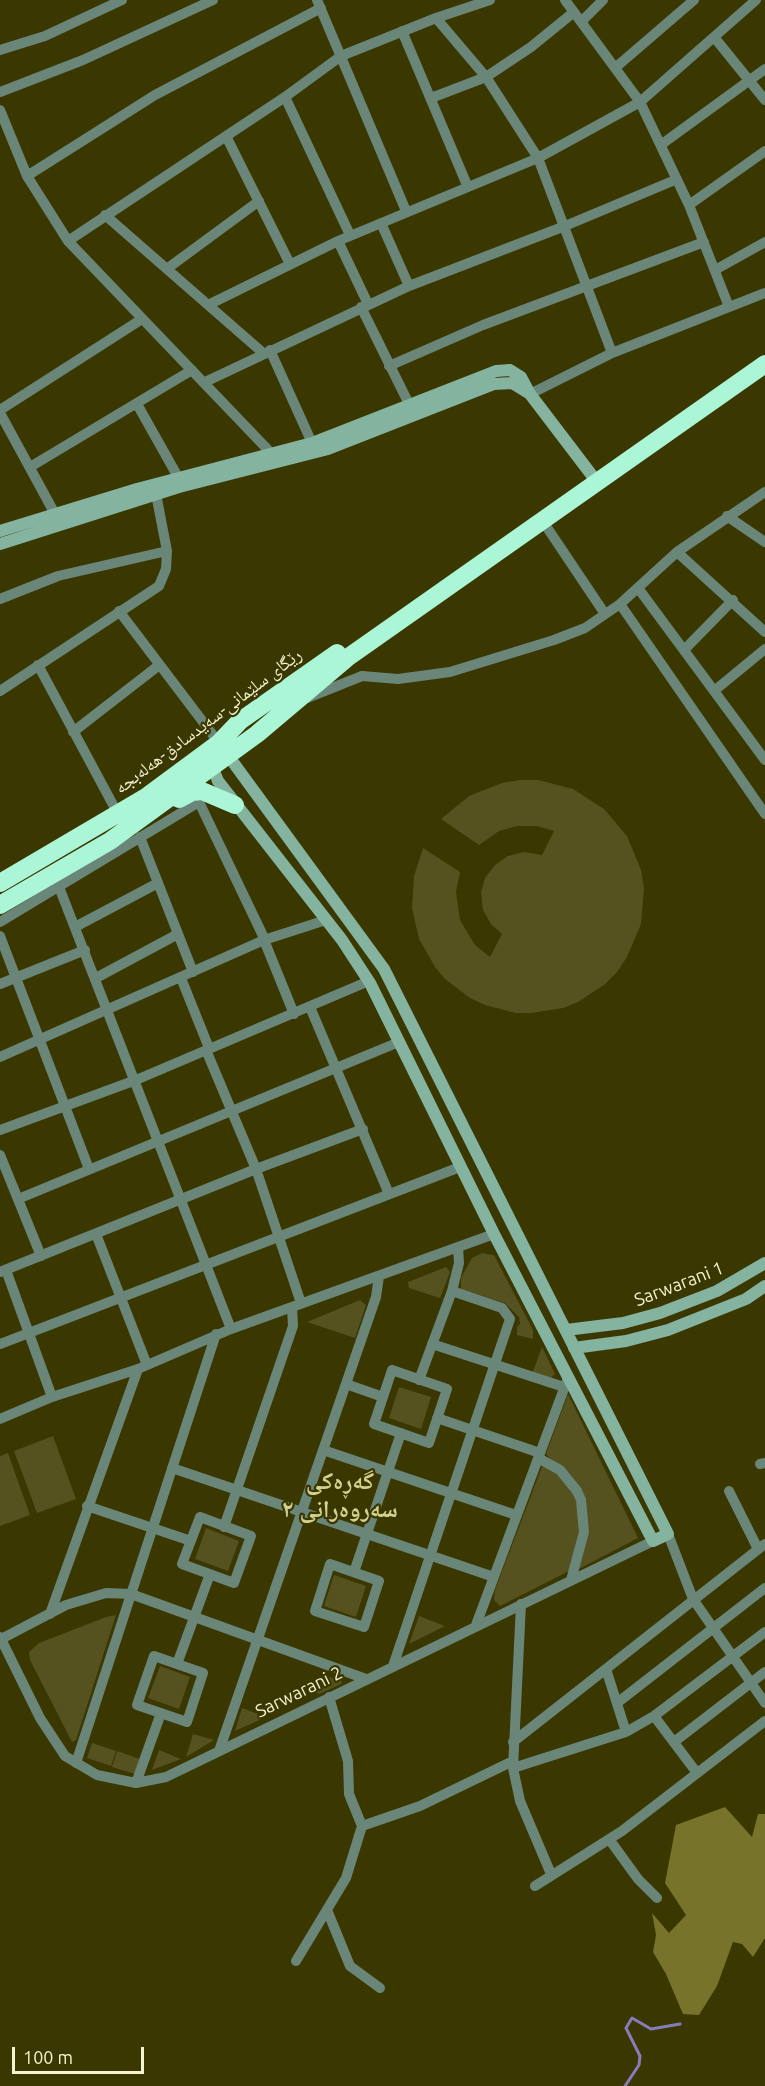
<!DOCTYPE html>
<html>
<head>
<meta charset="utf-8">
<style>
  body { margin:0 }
  #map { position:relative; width:765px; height:2086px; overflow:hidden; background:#3a3701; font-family:Ubuntu,sans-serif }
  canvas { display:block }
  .scale { position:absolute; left:12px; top:2047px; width:132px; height:27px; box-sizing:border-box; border:3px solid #f3f2d1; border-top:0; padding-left:8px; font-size:18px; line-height:21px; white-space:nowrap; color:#f3f2d1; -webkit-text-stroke:4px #3a3701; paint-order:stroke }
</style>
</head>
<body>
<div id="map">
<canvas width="765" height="2086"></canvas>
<div class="scale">100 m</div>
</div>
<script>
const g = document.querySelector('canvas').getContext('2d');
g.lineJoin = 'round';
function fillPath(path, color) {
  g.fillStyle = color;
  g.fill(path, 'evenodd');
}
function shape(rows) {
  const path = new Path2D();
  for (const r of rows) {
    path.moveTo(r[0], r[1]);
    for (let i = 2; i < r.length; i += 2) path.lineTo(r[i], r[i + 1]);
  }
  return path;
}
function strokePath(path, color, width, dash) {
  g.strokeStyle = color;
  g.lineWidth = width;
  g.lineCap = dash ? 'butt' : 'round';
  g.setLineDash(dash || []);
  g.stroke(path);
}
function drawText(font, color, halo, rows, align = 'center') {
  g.font = font + ' Ubuntu,"Noto Naskh Arabic",sans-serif';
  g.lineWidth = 4.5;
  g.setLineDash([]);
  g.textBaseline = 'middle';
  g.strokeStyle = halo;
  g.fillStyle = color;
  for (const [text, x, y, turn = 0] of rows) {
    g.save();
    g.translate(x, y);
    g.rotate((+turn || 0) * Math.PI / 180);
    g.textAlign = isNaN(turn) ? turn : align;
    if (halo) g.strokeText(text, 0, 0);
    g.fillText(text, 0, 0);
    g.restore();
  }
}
const green = shape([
  [520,780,538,780,573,789,604,809,627,836,641,870,644,888,641,924,627,957,617,972,604,985,578,1002,563,1008,531,1013,516,1013,485,1005,470,998,445,979,435,967,419,939,412,908,414,876,423,848,460,872,456,892,460,920,475,945,490,957,502,934,491,924,483,910,481,893,485,878,495,865,508,856,524,852,542,855,554,831,537,826,518,826,499,831,479,845,441,819,469,796,502,783],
  [482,1253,494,1255,533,1330,533,1339,517,1335,517,1327,520,1324,519,1317,505,1303,461,1289,461,1278,468,1265,472,1258],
  [446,1267,450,1272,440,1298,409,1288,408,1282],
  [360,1300,366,1305,355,1338,307,1322],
  [542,1347,555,1374,551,1378,532,1374],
  [399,1387,431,1397,421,1429,389,1418],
  [568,1394,638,1538,575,1571,586,1503,546,1454],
  [53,1436,76,1499,37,1513,14,1451],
  [8,1453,30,1515,0,1526,0,1456],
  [543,1464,551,1465,573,1492,578,1507,580,1526,571,1570,500,1606,494,1600,495,1590],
  [206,1528,239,1541,228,1571,195,1559],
  [334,1575,366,1586,356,1617,324,1606],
  [116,1615,76,1740,72,1742,30,1660,29,1652,39,1643,106,1617],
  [419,1616,445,1626,409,1644],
  [160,1666,190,1677,179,1709,148,1698],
  [323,1675,342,1681,341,1684,319,1694,316,1692],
  [242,1708,266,1717,235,1731],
  [193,1734,214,1740,186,1757],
  [92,1743,116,1751,111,1766,87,1758],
  [159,1750,181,1759,152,1770],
  [117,1751,140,1759,135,1774,112,1767]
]);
const forest = shape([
  [725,1807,752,1837,758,1814,765,1814,765,1938,753,1957,742,1944,733,1942,717,1986,699,2015,683,2014,666,1974,653,1952,656,1935,652,1913,669,1933,686,1915,665,1883,676,1825]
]);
const stream = shape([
  [625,2086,639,2065,640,2056,626,2028,632,2018,651,2029,680,2024]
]);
const street = shape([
  [317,0,406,211],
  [565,0,640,102,689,205,729,307],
  [436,18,486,77,538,158,612,353],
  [581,22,603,0],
  [402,31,467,185],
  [714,37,765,100],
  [0,50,45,36,122,0],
  [615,68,694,0],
  [0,92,83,60,213,0],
  [285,97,350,235],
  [431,98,486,77,531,47,574,12],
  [0,110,27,176,68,241,272,454],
  [226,136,290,264],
  [662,144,765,69],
  [27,176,155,95,321,8],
  [689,205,765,151],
  [105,215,262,352],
  [381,223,409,286],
  [68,241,285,97,341,56,436,18,490,0],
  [338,241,368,304],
  [168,268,259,201],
  [715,270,765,242],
  [210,304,338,241,538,158,640,102,756,0],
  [361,307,409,404],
  [270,350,312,443],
  [389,366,483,325,704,242],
  [205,382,409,286,565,226,675,180],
  [530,394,612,353,765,293],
  [137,404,178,477],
  [0,410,142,319],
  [0,413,55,514],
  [30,467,192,370],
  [727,516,765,542],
  [542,520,605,614],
  [677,552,765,632],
  [638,588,765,760],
  [0,599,58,576,167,551],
  [620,604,765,814],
  [119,611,219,743],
  [684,650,733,600],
  [38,665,118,814],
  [0,691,159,586,166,569,167,551,156,494],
  [714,691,765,649],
  [307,698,362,676,398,679,450,672,554,640,585,628,620,604,677,552,765,492],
  [73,732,158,666],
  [140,837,193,972],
  [59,887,231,1329],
  [0,922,199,802,265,940],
  [75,927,158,883],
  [0,936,89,1169],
  [264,940,294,1014],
  [96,978,178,934],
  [181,978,209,1048],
  [0,984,85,950],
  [310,1007,389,1194],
  [206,1050,256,1169,301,1303],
  [0,1057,264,940,326,920],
  [0,1130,136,1080,369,981],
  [0,1155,41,1256],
  [18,1199,399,1042],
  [96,1234,147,1365],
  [6,1270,52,1397],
  [0,1272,256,1169,363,1129],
  [0,1344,460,1167],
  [432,1344,564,1387],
  [392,1370,447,1389,429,1443,374,1424,392,1370],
  [419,1380,452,1291,459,1263,458,1247],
  [346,1384,383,1397],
  [437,1418,540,1453],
  [0,1419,52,1397,138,1369,231,1329,494,1234],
  [323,1450,516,1515],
  [538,1458,560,1470,577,1491,581,1500,584,1532,571,1580],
  [760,1464,765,1463],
  [172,1468,494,1577],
  [729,1491,758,1549],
  [87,1506,191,1541],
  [200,1517,251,1536,234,1583,182,1564,200,1517],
  [224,1527,293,1326,292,1307],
  [668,1534,693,1599,765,1703],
  [330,1564,379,1581,364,1627,315,1611,330,1564],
  [354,1572,401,1433],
  [521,1604,513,1768,520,1801,551,1874],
  [50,1614,138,1369],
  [476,1625,568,1378],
  [0,1637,40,1718,65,1756,97,1775,136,1783,166,1777,653,1541],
  [1,1639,66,1605,106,1593,131,1594,366,1679],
  [154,1656,203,1673,187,1722,137,1705,154,1656],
  [177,1664,210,1574],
  [393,1666,510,1319,502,1308,452,1291],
  [606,1669,626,1732],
  [617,1703,765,1588],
  [654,1716,697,1773],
  [513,1742,765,1544],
  [674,1742,765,1672],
  [219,1751,376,1297,379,1276],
  [76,1763,216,1334],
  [513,1768,626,1732,654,1716,765,1632],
  [136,1783,161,1713],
  [362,1826,420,1806,513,1761],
  [609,1839,638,1879,657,1898],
  [535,1886,622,1831,765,1721],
  [327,1910,350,1966,380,1988],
  [296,1961,346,1878,362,1826,349,1794,348,1761,329,1697]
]);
const secondary = shape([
  [0,531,137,489,312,443,496,371,510,370,521,377,530,394,597,482],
  [0,544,179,487,328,449,494,384,512,383,530,394],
  [219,743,384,969,668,1534,653,1541,494,1234,370,983,342,940,218,781,212,766,219,743],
  [566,1330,623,1323,660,1313,717,1291,765,1263],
  [574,1348,626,1341,668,1330,746,1299,765,1286]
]);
const highway = shape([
  [179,799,192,792,202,791,235,805],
  [0,883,146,797,219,743,240,721,337,653],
  [0,905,110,841,257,734,347,658,765,364]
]);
const streetNames = [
  ["رێگای سلێمانی-سەیدسادق-هەلەبجە",208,721,-37],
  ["Sarwarani 1",679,1284,-21],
  ["Sarwarani 2",299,1692,-26]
];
const districtNames = [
  ["گەڕەکی",340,1481],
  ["سەروەرانی ٢",340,1509]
];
fillPath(green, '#555220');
fillPath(forest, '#77732b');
strokePath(stream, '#877cb9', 3);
strokePath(street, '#698679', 10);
strokePath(secondary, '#84b39f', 12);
strokePath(highway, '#abf6d6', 18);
drawText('18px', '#f3f2d1', '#3a3701', streetNames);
drawText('bold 24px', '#d4d18e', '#3a3701', districtNames);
</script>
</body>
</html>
